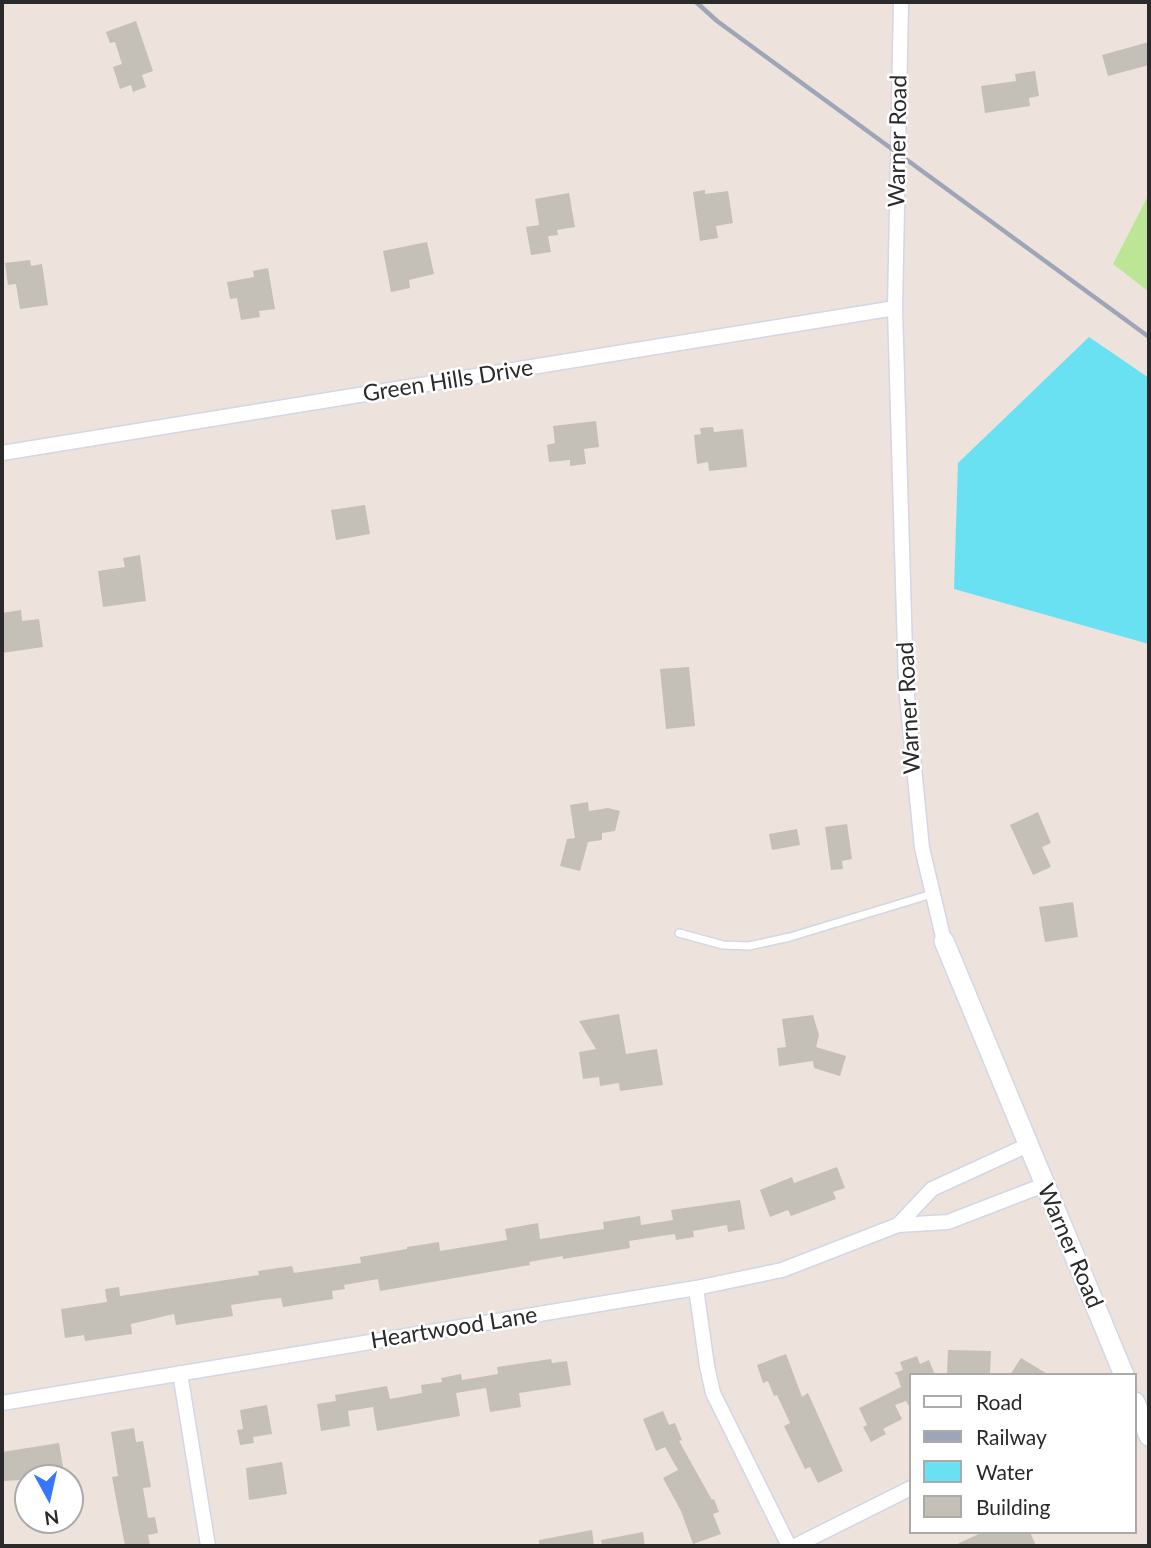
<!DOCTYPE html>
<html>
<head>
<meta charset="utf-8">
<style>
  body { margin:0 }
  #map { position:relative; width:1151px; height:1548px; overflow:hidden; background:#ede3dc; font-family:Lato,sans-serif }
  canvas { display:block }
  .frame { position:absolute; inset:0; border:4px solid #2a2a2a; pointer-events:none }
  .legend { position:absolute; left:909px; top:1373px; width:228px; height:161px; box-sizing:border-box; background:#fff; border:2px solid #aaa; margin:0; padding:9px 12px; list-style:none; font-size:21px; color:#2a2a2a }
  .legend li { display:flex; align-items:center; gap:14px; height:35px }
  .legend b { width:35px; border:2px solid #aaa }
  .north { position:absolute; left:14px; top:1464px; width:70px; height:70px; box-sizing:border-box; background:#fff; border:2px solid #aaa; border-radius:50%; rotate:172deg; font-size:19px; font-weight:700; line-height:28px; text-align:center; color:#2a2a2a }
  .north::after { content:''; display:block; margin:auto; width:24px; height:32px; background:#3777ff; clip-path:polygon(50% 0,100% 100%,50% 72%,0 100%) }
</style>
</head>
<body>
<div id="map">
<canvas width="1151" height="1548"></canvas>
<div class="frame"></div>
<ul class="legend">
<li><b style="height:9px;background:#fff"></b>Road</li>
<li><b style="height:9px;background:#9ea5b6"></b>Railway</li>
<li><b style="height:19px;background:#6ae1f3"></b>Water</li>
<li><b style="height:19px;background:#c4bfb7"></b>Building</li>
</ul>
<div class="north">N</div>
</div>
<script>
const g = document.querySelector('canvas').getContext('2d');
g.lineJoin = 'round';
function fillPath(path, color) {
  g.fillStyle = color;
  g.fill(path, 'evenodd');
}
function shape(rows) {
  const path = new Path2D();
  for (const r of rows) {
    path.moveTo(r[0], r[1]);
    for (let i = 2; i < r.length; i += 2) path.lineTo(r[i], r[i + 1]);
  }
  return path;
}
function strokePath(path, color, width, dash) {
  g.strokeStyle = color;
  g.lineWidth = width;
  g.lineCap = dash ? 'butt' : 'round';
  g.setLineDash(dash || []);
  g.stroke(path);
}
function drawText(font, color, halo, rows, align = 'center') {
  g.font = font + ' Lato,sans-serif';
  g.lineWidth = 5;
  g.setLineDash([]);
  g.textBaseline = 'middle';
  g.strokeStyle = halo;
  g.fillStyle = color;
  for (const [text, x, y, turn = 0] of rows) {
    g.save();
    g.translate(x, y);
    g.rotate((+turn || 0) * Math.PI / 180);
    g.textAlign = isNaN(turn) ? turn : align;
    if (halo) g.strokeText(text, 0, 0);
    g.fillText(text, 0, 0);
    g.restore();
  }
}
const green = shape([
  [1149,194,1149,292,1113,264]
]);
const water = shape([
  [1089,337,1149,378,1149,644,954,589,958,463]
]);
const building = shape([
  [136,21,153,71,142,75,146,87,133,92,131,85,120,89,113,67,122,64,115,42,110,43,106,32],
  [1149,42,1149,65,1108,76,1102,55],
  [1035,71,1039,96,1029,98,1030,106,985,113,981,86,1016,81,1015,74],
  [705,190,705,194,728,191,733,223,716,226,718,238,700,241,693,192],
  [569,193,575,227,557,230,558,235,548,236,551,252,531,255,526,227,539,225,535,199],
  [427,242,434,274,409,280,410,288,391,292,383,251],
  [30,260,31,266,42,264,48,305,20,309,16,284,8,285,5,263],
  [268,268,275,309,259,311,260,317,241,320,237,298,230,299,227,282,254,277,253,271],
  [596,421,599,447,584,449,586,464,570,466,570,460,549,462,547,445,555,443,553,426],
  [713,427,714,432,743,429,747,467,709,471,708,462,697,464,694,435,701,434,700,428],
  [365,505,370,534,336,540,331,510],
  [140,555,146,601,103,607,98,571,125,567,123,558],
  [21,610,22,621,39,619,43,647,2,653,2,613],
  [689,667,695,726,666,729,660,669],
  [588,802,589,811,608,808,620,811,615,831,602,833,602,840,588,842,580,871,560,866,567,839,575,838,570,805],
  [1038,812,1051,843,1042,847,1051,867,1033,875,1010,825],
  [847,824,852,859,842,861,843,869,831,870,825,827],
  [797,829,800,845,772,850,769,834],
  [1073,902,1078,937,1045,942,1039,907],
  [619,1014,626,1054,657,1049,663,1085,620,1091,619,1083,600,1086,599,1077,583,1079,579,1052,596,1049,579,1021],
  [813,1015,819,1035,816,1047,846,1056,840,1076,814,1068,813,1061,779,1066,777,1048,786,1047,782,1019],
  [837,1167,845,1188,833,1192,836,1199,791,1216,788,1210,770,1217,760,1190,792,1177,794,1183],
  [740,1200,745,1229,728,1232,727,1225,693,1231,694,1237,676,1240,675,1234,661,1236,629,1241,630,1248,563,1259,563,1256,529,1262,530,1265,380,1291,378,1279,344,1285,345,1289,332,1291,333,1299,283,1307,281,1298,263,1300,231,1305,233,1316,176,1325,174,1314,131,1324,132,1334,85,1341,84,1335,65,1338,61,1309,107,1302,105,1289,119,1287,120,1296,259,1275,258,1271,292,1266,294,1273,361,1263,360,1257,407,1249,407,1247,439,1242,440,1251,507,1240,505,1229,538,1223,540,1239,604,1229,603,1222,640,1216,641,1225,673,1220,671,1210],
  [948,1350,991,1351,990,1375,947,1373],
  [786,1354,802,1397,808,1393,843,1471,818,1483,810,1467,805,1469,784,1426,790,1423,777,1395,774,1396,768,1381,763,1383,757,1365],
  [917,1356,920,1364,929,1360,935,1375,911,1375,911,1410,906,1401,895,1405,902,1419,883,1429,886,1434,871,1442,863,1427,867,1425,859,1408,901,1387,897,1375,894,1373,903,1370,900,1362],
  [1021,1358,1049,1375,1010,1375],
  [551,1359,552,1363,567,1361,571,1385,519,1393,521,1407,490,1412,486,1388,456,1393,460,1416,377,1431,373,1407,348,1411,350,1426,321,1431,317,1404,336,1401,335,1395,387,1386,390,1399,422,1393,421,1385,442,1382,441,1378,461,1374,462,1380,498,1374,497,1367],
  [267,1405,272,1434,253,1437,254,1443,240,1445,237,1430,243,1429,240,1410],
  [663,1411,669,1425,675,1423,682,1440,679,1441,712,1500,714,1499,719,1512,713,1514,721,1534,693,1544,681,1511,663,1478,678,1470,665,1447,656,1451,643,1419],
  [134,1428,136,1442,143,1441,151,1487,143,1488,148,1518,155,1517,158,1533,148,1535,150,1546,125,1546,112,1477,118,1476,111,1432],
  [59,1443,65,1478,2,1481,2,1452],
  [282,1462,287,1494,249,1500,246,1468],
  [592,1530,594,1546,539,1546,539,1540],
  [643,1532,645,1546,602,1546,601,1540],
  [983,1532,1030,1532,1036,1546,953,1546]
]);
const lane = shape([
  [679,933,723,945,749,946,790,937,932,894]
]);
const street = shape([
  [901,2,895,308,906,686,922,848,944,941],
  [2,453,895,308],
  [898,1225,932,1189,1028,1145],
  [696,1288,707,1366,713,1393,789,1546],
  [180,1373,208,1546],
  [2,1403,696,1288,782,1270,898,1225,948,1222,1044,1185],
  [795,1546,911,1488]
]);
const secondary = shape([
  [944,941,1124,1375],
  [1135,1402,1149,1436]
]);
const rail = shape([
  [696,2,717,21,1149,337]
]);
const streetNames = [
  ["Warner Road",898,141,-89],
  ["Green Hills Drive",448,381,-9],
  ["Warner Road",909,708,-93],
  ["Warner Road",1070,1246,67],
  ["Heartwood Lane",454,1328,-9]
];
fillPath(green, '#bce696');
fillPath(water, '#6ae1f3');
fillPath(building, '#c4bfb7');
strokePath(lane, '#d1d7e4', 10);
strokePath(street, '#d1d7e4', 17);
strokePath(secondary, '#d1d7e4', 22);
strokePath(lane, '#fff', 7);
strokePath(street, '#fff', 14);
strokePath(secondary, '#fff', 19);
strokePath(rail, '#9ea5b6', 4.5);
drawText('23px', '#2a2a2a', '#fff', streetNames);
</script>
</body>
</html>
